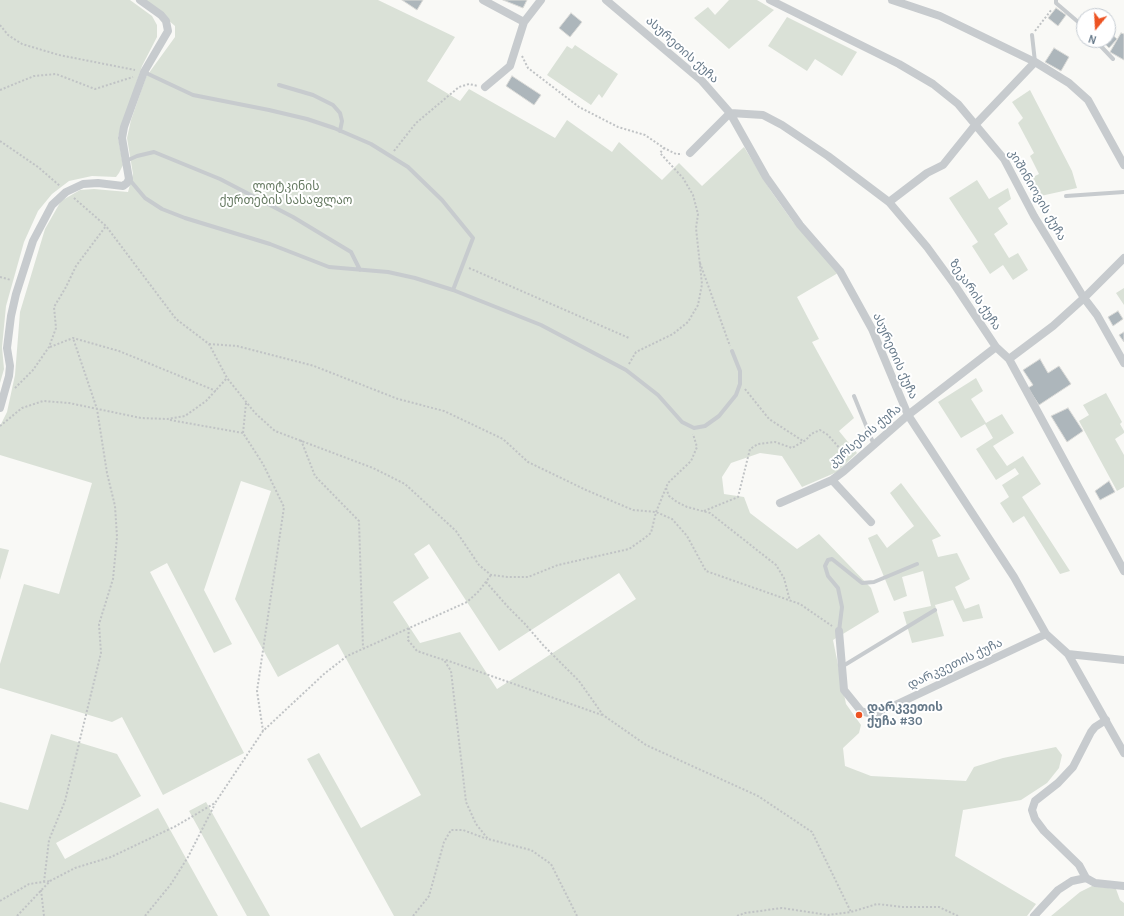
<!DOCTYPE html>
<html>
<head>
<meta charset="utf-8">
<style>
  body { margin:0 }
  #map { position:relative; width:1124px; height:916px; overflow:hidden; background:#f9f9f6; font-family:Karla,sans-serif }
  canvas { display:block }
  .north { position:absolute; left:1076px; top:8px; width:40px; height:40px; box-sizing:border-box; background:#fff; border:1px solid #c2c9d0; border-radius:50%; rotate:198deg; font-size:11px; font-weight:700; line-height:16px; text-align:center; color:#667989 }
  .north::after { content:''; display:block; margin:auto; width:14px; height:18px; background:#ed5322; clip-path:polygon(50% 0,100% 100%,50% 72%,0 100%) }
</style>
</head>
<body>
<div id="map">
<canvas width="1124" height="916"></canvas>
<div class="north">N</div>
</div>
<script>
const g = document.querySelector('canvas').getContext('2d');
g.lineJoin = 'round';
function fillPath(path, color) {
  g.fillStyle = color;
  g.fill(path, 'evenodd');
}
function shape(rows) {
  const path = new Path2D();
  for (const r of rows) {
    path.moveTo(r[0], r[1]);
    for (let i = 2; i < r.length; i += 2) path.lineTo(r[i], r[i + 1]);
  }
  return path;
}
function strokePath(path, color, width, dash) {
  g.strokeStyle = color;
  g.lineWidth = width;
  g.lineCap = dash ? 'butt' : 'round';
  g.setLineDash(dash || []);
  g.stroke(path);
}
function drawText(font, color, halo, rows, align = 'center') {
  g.font = font + ' Karla,"Noto Sans Georgian",sans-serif';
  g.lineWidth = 4;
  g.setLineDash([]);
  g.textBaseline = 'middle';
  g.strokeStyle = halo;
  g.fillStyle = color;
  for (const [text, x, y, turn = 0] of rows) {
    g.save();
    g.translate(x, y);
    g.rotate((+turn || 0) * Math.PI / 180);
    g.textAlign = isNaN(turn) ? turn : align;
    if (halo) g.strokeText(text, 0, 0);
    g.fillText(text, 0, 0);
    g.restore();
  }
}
const green = shape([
  [0,0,130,0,152,16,157,25,157,37,142,66,118,137,123,165,119,173,116,177,92,176,69,181,52,194,38,211,24,242,6,306,2,347,4,369,0,383],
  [145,0,378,0,455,37,427,81,460,101,469,89,555,138,567,120,612,152,619,142,662,180,679,163,702,186,744,147,771,191,793,222,838,273,797,297,819,339,812,342,854,418,839,431,857,453,837,472,802,487,782,456,760,453,731,463,722,477,724,494,744,497,750,513,797,549,819,534,871,588,879,612,833,640,846,704,861,725,859,733,843,748,845,766,871,776,966,781,974,767,1003,758,1056,747,1062,755,1059,768,1047,783,1021,800,963,810,955,856,1036,904,1027,916,394,916,307,759,319,753,361,828,421,795,338,644,278,677,235,599,271,491,241,481,204,590,232,644,214,653,167,563,150,572,244,753,163,795,122,717,112,722,0,688,0,664,24,584,59,594,92,483,0,455,0,426,7,412,15,375,20,312,45,229,61,201,80,190,94,189,128,192,133,174,127,138,131,120,146,77,175,37,175,26],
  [429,544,499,651,619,573,636,599,497,689,460,632,420,643,393,602,429,578,414,554],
  [729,0,757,0,774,10,729,49,694,18,708,7,715,15],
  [787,17,857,52,842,76,815,59,807,71,768,46],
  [575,45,618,74,602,98,599,94,591,105,547,75,567,46,572,49],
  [1030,90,1072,171,1077,188,1036,197,1027,180,1039,174,1030,156,1034,153,1018,123,1023,118,1012,102],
  [977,180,989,199,1008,188,1011,199,998,208,1008,224,994,234,1009,258,1018,253,1028,270,1013,280,1003,265,990,274,972,246,978,242,949,198],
  [1124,288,1124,305,1116,293],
  [976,378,983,391,971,399,986,423,1002,414,1014,433,993,446,1007,466,1023,456,1041,484,1022,497,1070,571,1060,574,1024,516,1013,523,1000,503,1009,497,1002,485,1019,474,1015,468,996,480,976,449,993,438,985,424,961,438,938,402],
  [1106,393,1122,422,1120,424,1124,431,1124,433,1115,439,1124,455,1124,487,1117,491,1079,421,1089,415,1083,405],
  [901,483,941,536,932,540,938,557,957,553,970,579,955,587,965,609,979,604,983,618,963,622,953,600,935,605,944,636,912,643,903,612,931,606,923,571,902,577,907,596,894,601,868,538,877,534,887,548,914,526,890,493],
  [0,548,9,550,0,580],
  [51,734,117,754,141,796,56,843,65,859,158,808,218,916,0,916,0,802,28,810],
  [206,802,270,916,247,916,189,811],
  [1092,886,1116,889,1120,900,1124,903,1124,916,1051,916,1080,892]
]);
const building = shape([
  [402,0,423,0,417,10,402,0],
  [503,0,527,0,523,8,503,0],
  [1056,8,1066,15,1058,26,1048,18,1056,8],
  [571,13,582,22,570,37,559,28,571,13],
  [1108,31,1117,39,1109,48,1101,40,1108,40,1108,31],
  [1121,33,1124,34,1124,60,1110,52,1121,33],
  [1054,48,1069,57,1061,71,1045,62,1054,48],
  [512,76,541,95,534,105,506,86,512,76],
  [1118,311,1123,319,1113,326,1108,317,1118,311],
  [1124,332,1124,342,1119,335,1124,332],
  [1040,359,1048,373,1059,366,1071,384,1039,405,1028,388,1033,385,1023,370,1040,359],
  [1068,408,1083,431,1067,442,1051,416,1068,408],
  [1109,481,1115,492,1100,500,1095,491,1109,481]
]);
const path = shape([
  [0,25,8,35,22,44,59,55,135,70],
  [1035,31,1052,9],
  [522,56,528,68,579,107,618,127,645,135,664,148,676,154,682,154],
  [0,90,34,76,56,74,95,89,133,77],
  [0,141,38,167,60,186],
  [394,151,416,123,459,87,469,84,478,86],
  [74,198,106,226,176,319,209,344,227,378,255,413,275,431,373,468,405,484,456,531,479,565,491,575,507,577,528,577,558,565,629,549,642,540,651,533,656,512,668,483,691,461,697,447,693,434],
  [700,263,730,346],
  [469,268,629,338],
  [0,277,11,280],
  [209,344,237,346,314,366,398,399,444,411,503,439,528,462,586,490,633,510,656,512,672,519,687,536,706,571,800,604,832,626],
  [50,347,73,338,119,351,216,391],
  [629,364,636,352,673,334,688,322,698,305,702,284,696,228,698,214,693,195,683,178,660,153,664,148],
  [15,388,33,370,49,347,56,328,54,307,66,287,76,266,106,226],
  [745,389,769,419,803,441],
  [246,403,243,433,263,464,284,507,257,691,263,731],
  [170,420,243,433],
  [0,426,22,408,43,401,69,403,141,418,167,419,185,416,206,401,227,378],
  [301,440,315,476,359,521,363,648],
  [666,488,669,496,677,502,687,507,710,513,776,565,784,578,790,601],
  [704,511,738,497,750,449,758,444,775,442,792,448,806,440,811,434,820,430,828,435,842,451,843,460],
  [486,582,508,607,525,624,543,645,579,681,603,715,646,745,758,796,812,832,851,912],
  [409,628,408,640,417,651,444,660,451,671,466,802,476,824,488,839,531,850,551,864,577,916],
  [446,660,602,715],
  [44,882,49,840,65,801,101,653,99,624,113,579,117,537,115,506,107,473,97,409,73,338],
  [41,890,44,916],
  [0,901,29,884,50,881],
  [17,916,50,881,75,868,111,857,176,826,215,803,263,731,324,674,347,656,467,602,479,591,491,575],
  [145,916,171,884,188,857,215,804],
  [413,916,429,896,444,842,451,830,463,830,487,839],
  [737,916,745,913,782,908,828,915,851,912,877,904,902,907,939,907,958,916]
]);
const service = shape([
  [1056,0,1056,3,1084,27],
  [1032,35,1035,62],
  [1095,40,1113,59],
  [144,72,193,95,269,110,307,119,334,128,371,144,408,167,442,200,473,238,453,290],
  [279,85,313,95,333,105,340,113,342,121,340,131],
  [126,161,137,156,154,152,220,179,293,217,351,252,360,270],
  [129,179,145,198,162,209,185,218,270,244,329,267,388,272,415,278,453,290,541,325,626,370,658,395,682,422,694,428,705,426,719,416,736,395,740,384,740,371,732,351],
  [1066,196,1124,192],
  [854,396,874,445],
  [839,631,842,607,838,588,828,576,825,566,828,560,832,559,862,583,874,582,917,564],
  [843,666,935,610]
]);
const minor = shape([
  [483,0,524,22],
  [606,0,702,81,730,113,766,177,800,225,840,271,872,329,908,415,1014,577,1046,634,1068,654,1124,753],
  [770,0,899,64,933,84,958,104,1004,159,1034,216,1084,298,1097,315,1124,363],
  [892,0,940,16,1035,62,1069,83,1088,100,1124,165],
  [485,87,510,66,524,22,541,0],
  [690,153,730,113,763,115,782,125,828,156,889,202,927,247,954,284,996,347,1009,359,1124,571],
  [889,202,927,173,943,165,976,124,1035,62],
  [1009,359,1053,326,1084,298,1124,258],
  [0,408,9,376,10,366,7,348,11,316,16,294,33,241,52,205,66,192,83,184,98,183,123,186,127,183,129,179,122,138,124,127,144,72,168,31,166,21,161,15,140,0],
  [832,480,871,522],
  [780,503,832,480,844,471,908,415,996,347],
  [839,631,844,690,861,711,874,715,1046,634],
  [1068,654,1124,660],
  [1106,720,1095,727,1091,732,1073,767,1058,783,1035,801,1032,810,1035,819,1044,831,1079,865,1086,878,1095,883,1124,886],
  [1034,916,1058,890,1072,881,1086,878]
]);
const markers = [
  [859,715,4,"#ed5322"]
];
const streetNames = [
  ["ასურეთის ქუჩა",682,50,42],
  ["კიშინიოვის ქუჩა",1037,195,60],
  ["ზეკარის ქუჩა",975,295,56],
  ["ასურეთის ქუჩა",895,356,66],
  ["კურსების ქუჩა",865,436,-40],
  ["დარკვეთის ქუჩა",955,664,-25]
];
const parkNames = [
  ["ლოტკინის",286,187],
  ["ქურთების სასაფლაო",286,201]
];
const poiNames = [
  ["დარკვეთის",867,708],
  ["ქუჩა #30",867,722]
];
fillPath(green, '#dae1d7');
fillPath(building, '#adb6bb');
strokePath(building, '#dbdbd8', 1);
strokePath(path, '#c0c3c5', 2, [2, 2]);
strokePath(service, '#c7cbce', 4);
strokePath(minor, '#c7cbce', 8);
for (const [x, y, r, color] of markers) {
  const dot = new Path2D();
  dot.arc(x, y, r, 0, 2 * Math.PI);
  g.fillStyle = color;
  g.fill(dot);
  strokePath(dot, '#fff', 1.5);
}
drawText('12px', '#667989', '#fff', streetNames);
drawText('12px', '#667a62', '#fff', parkNames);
drawText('bold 12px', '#667989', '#fff', poiNames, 'left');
</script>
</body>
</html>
